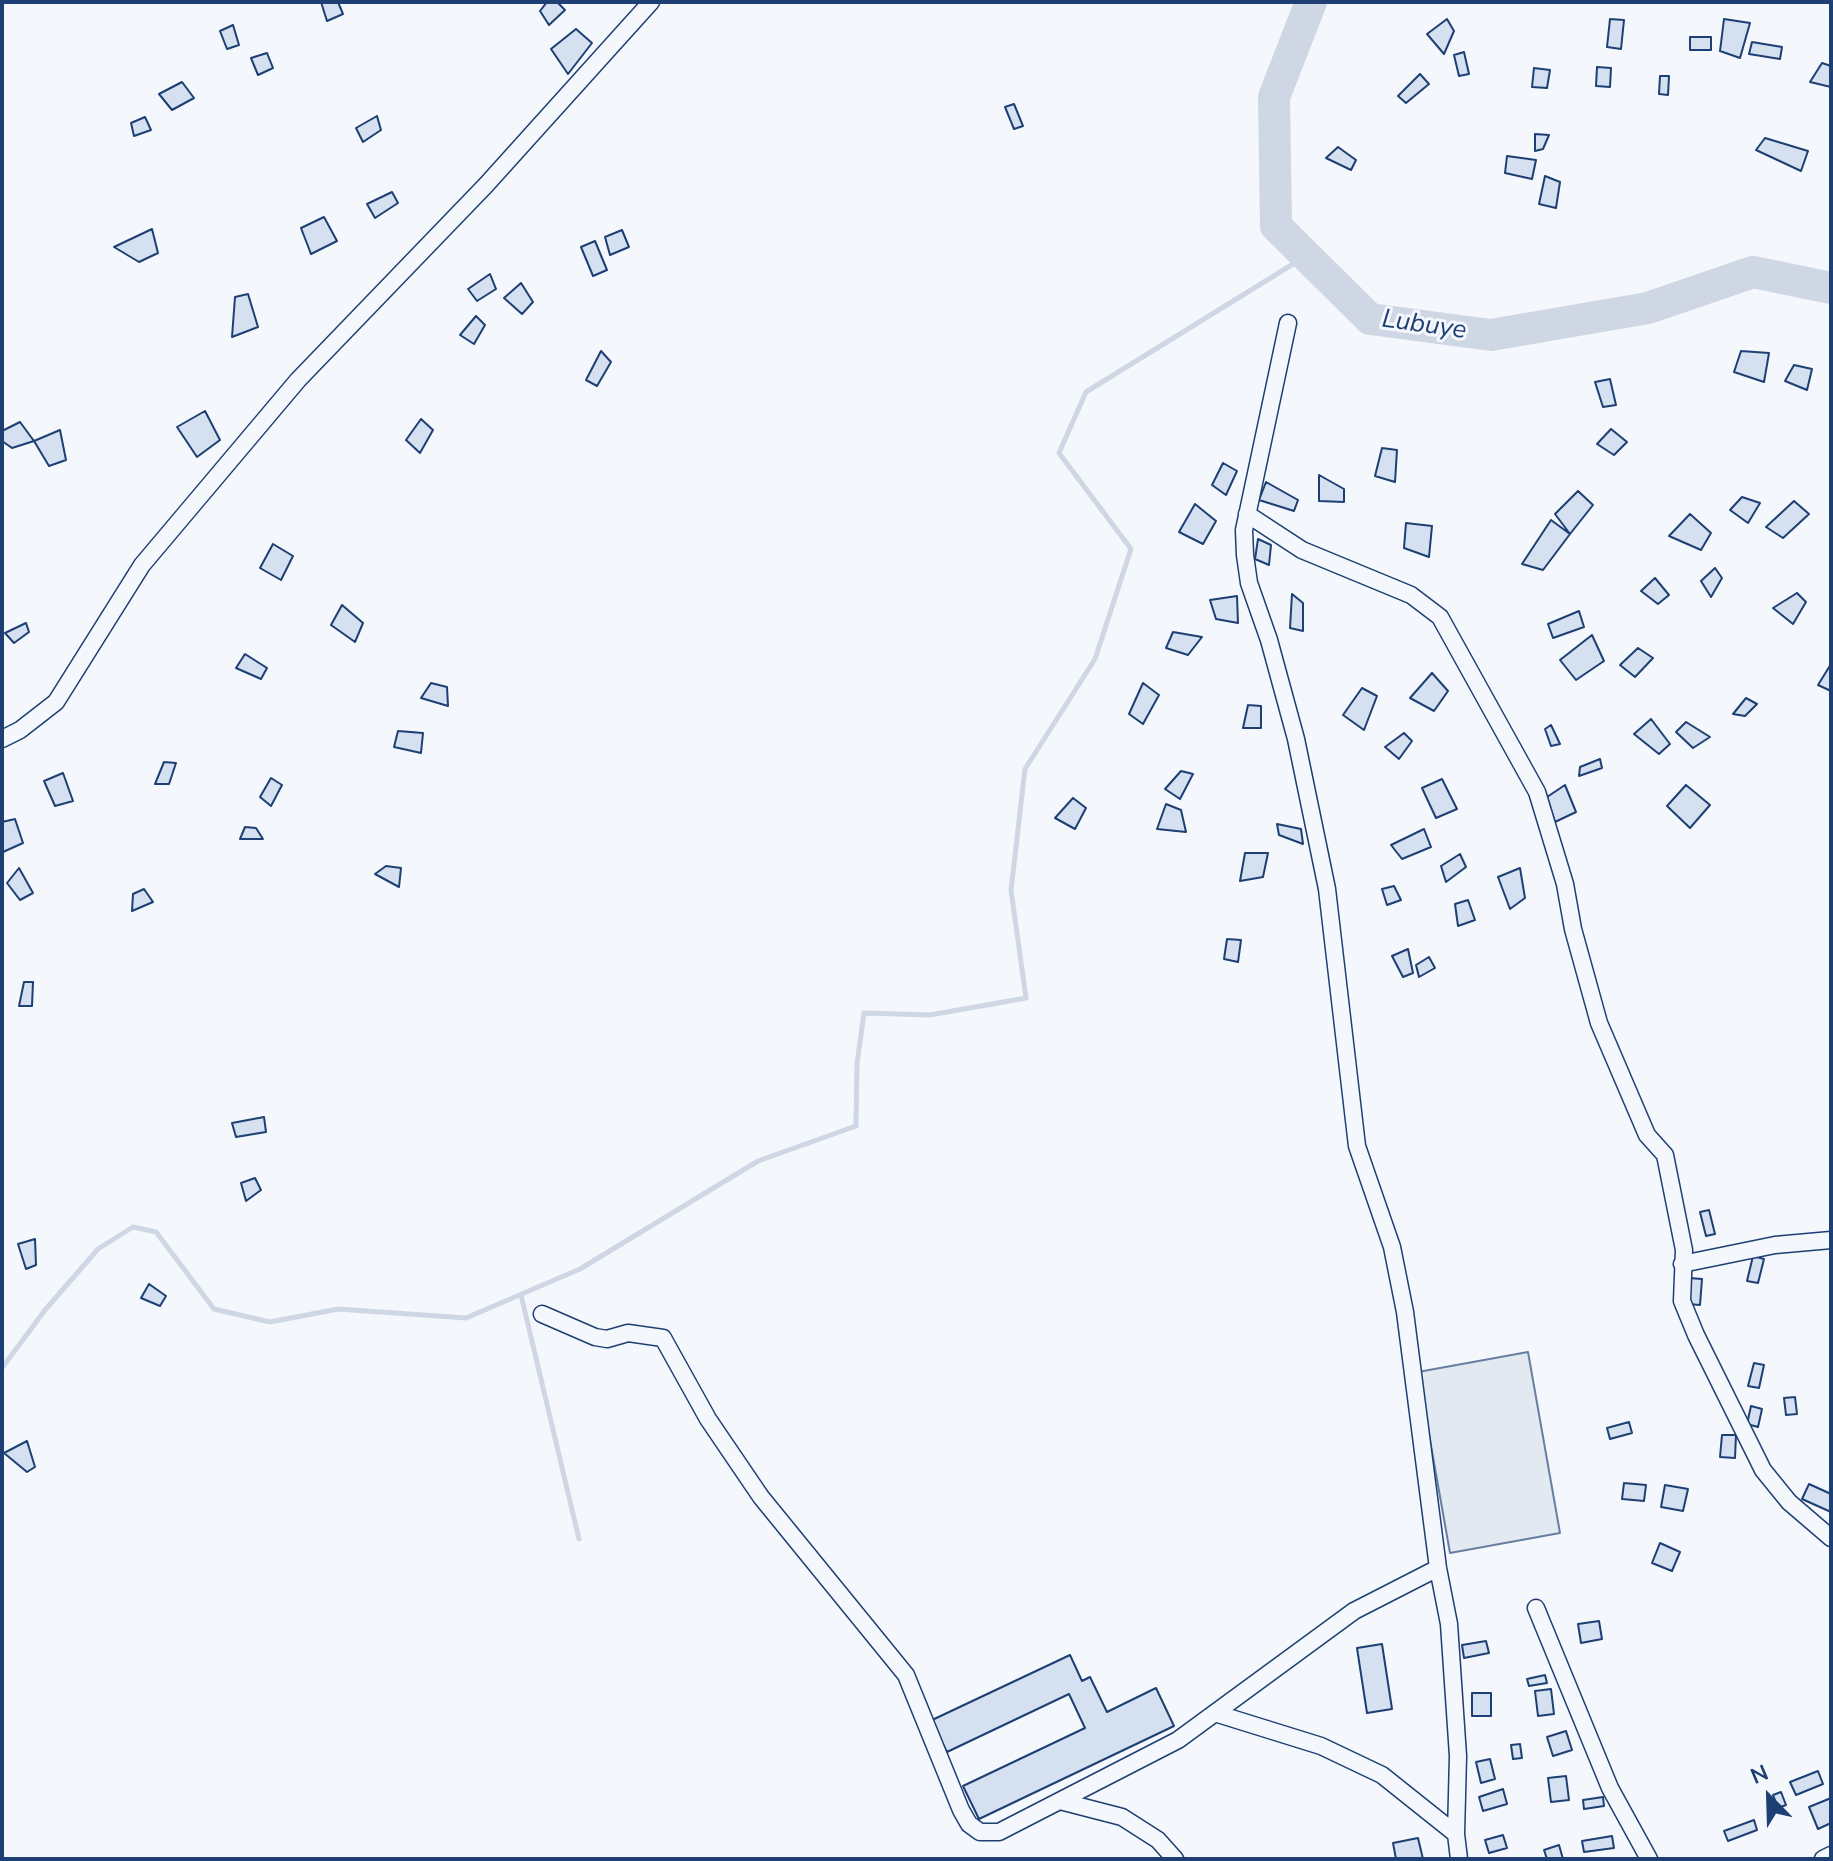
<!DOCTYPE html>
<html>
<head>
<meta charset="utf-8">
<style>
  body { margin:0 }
  #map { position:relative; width:1833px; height:1861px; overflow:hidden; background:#f4f7fb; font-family:"Nunito Sans",sans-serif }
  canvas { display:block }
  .frame { position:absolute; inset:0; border:4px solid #1d3f73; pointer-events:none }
  .north { position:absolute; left:1729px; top:1757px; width:80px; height:80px; -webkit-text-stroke:6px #f4f7fb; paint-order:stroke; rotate:337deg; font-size:22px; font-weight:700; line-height:32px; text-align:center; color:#1d3f73 }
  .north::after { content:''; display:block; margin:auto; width:28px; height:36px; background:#1d3f73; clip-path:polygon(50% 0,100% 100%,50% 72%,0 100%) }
</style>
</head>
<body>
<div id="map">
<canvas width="1833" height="1861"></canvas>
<div class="frame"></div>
<div class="north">N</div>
</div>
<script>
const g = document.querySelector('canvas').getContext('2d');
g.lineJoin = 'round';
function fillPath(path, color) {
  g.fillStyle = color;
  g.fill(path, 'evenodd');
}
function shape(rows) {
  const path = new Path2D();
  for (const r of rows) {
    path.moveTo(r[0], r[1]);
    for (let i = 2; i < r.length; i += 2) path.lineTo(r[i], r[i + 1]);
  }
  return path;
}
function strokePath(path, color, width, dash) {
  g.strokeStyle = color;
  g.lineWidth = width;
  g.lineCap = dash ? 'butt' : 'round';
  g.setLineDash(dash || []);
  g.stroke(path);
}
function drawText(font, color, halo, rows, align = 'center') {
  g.font = font + ' "Nunito Sans",sans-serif';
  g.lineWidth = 6;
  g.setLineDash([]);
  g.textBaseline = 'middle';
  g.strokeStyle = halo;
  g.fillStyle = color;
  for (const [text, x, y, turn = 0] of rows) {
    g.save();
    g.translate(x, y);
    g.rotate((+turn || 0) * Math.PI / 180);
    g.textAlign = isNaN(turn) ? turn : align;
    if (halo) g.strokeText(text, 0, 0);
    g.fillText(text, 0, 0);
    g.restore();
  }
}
const green = shape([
  [1528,1352,1560,1533,1450,1553,1418,1372,1528,1352]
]);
const stream = shape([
  [521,1295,579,1539],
  [2,1368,45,1310,98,1249,133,1227,156,1232,214,1309,270,1322,338,1309,466,1318,580,1269,758,1161,856,1126,857,1064,864,1013,930,1015,1026,998,1011,890,1025,769,1095,659,1131,549,1059,453,1086,392,1306,256]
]);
const river = shape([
  [1311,2,1274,97,1276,226,1370,319,1491,335,1648,308,1753,272,1831,288]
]);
const building = shape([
  [321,2,338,2,343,14,327,21,321,2],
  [547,2,557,2,565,10,549,25,540,11,547,2],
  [1447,19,1454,31,1444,54,1427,34,1447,19],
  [1610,19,1624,20,1621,49,1607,47,1610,19],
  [1724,19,1750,23,1740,58,1720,51,1724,19],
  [233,25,239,45,227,49,220,31,233,25],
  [576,29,592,43,568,74,551,49,576,29],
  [1690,37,1711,37,1711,50,1690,50,1690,37],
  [1752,42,1782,47,1780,59,1749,54,1752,42],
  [1464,52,1469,74,1459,76,1454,55,1464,52],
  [267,53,273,68,258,75,251,58,267,53],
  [1822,63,1831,66,1831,87,1810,82,1822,63],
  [1597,67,1611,68,1610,87,1596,86,1597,67],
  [1534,68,1550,70,1547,88,1532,87,1534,68],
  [1420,74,1429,84,1406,103,1398,96,1420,74],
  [1660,76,1669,76,1668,95,1659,94,1660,76],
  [182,82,194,98,172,110,159,94,182,82],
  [1014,104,1023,126,1014,129,1005,107,1014,104],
  [377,116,381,130,363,142,356,128,377,116],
  [145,117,151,130,134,136,131,123,145,117],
  [1535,134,1549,135,1543,149,1535,151,1535,134],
  [1765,138,1808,151,1801,171,1756,150,1765,138],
  [1338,147,1356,160,1351,170,1326,158,1338,147],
  [1507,156,1536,160,1532,179,1505,173,1507,156],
  [1545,176,1560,182,1556,208,1539,204,1545,176],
  [392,192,398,203,375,218,367,204,392,192],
  [324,217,337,241,311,254,301,228,324,217],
  [152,229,158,253,139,262,114,247,152,229],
  [622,230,629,247,610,255,605,237,622,230],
  [595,241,607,270,593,276,581,247,595,241],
  [490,274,496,289,477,301,468,289,490,274],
  [521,283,533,302,522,314,504,298,521,283],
  [248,294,258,327,232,337,235,297,248,294],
  [476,316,485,325,474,344,460,335,476,316],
  [601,351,611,362,597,386,586,380,601,351],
  [1741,351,1769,353,1764,382,1734,372,1741,351],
  [1794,365,1812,369,1807,390,1785,381,1794,365],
  [1610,379,1616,405,1603,407,1595,382,1610,379],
  [205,411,220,440,197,457,177,427,205,411],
  [421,419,433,430,420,453,406,440,421,419],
  [20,422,34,441,12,448,2,441,2,431,20,422],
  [1611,429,1627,442,1614,455,1597,444,1611,429],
  [60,430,66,460,49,466,34,441,60,430],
  [1382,448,1397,450,1395,482,1375,476,1382,448],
  [1223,463,1237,471,1226,495,1212,485,1223,463],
  [1319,475,1344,489,1344,502,1319,501,1319,475],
  [1266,482,1298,500,1294,511,1259,500,1266,482],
  [1578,491,1593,505,1570,534,1555,514,1578,491],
  [1742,497,1760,503,1748,523,1730,510,1742,497],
  [1794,501,1809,514,1783,538,1766,527,1794,501],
  [1195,504,1216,521,1203,544,1179,532,1195,504],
  [1690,514,1711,533,1701,550,1669,536,1690,514],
  [1551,520,1570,534,1543,570,1522,564,1551,520],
  [1406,523,1432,526,1429,557,1404,548,1406,523],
  [1258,539,1271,545,1269,565,1255,559,1258,539],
  [273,544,293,556,281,580,260,568,273,544],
  [1715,568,1722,578,1711,597,1701,581,1715,568],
  [1655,578,1669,595,1658,604,1641,591,1655,578],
  [1797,593,1806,602,1793,624,1773,608,1797,593],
  [1292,594,1303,603,1303,631,1290,628,1292,594],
  [1237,596,1238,623,1216,619,1210,600,1237,596],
  [342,605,363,623,355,642,331,625,342,605],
  [1579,611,1584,627,1553,638,1548,624,1579,611],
  [26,623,29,632,14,643,5,633,26,623],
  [1173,632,1202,637,1188,655,1166,648,1173,632],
  [1592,635,1604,661,1576,680,1560,660,1592,635],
  [1638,648,1653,658,1635,677,1620,665,1638,648],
  [245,654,267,668,261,679,236,668,245,654],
  [1831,664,1831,691,1818,685,1831,664],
  [1432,673,1448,691,1434,711,1410,698,1432,673],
  [431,683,447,687,448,706,421,698,431,683],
  [1143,683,1159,695,1143,724,1129,714,1143,683],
  [1362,688,1377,696,1364,730,1343,715,1362,688],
  [1746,698,1757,704,1745,716,1733,714,1746,698],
  [1248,705,1261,706,1261,728,1243,728,1248,705],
  [1651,719,1670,744,1659,754,1634,734,1651,719],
  [1686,722,1710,737,1693,748,1676,732,1686,722],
  [1551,725,1560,744,1551,746,1545,729,1551,725],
  [398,731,423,733,421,753,394,747,398,731],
  [1404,733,1412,741,1399,759,1385,747,1404,733],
  [1600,759,1602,768,1579,776,1580,767,1600,759],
  [164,762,176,763,169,784,155,784,164,762],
  [1181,771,1193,774,1180,799,1165,789,1181,771],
  [63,773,73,801,55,806,44,781,63,773],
  [271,778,282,785,271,806,260,797,271,778],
  [1442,779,1457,809,1436,818,1422,788,1442,779],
  [1565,785,1576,812,1555,822,1547,797,1565,785],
  [1686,785,1710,805,1690,828,1667,806,1686,785],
  [1073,798,1086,808,1075,829,1055,818,1073,798],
  [1166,804,1181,810,1186,832,1157,829,1166,804],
  [15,819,23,843,3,852,2,822,15,819],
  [1277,824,1301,829,1303,844,1279,835,1277,824],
  [245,827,256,828,263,839,240,839,245,827],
  [1424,829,1431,847,1402,859,1391,845,1424,829],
  [1245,853,1268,853,1263,877,1240,881,1245,853],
  [1460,854,1466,867,1446,882,1441,866,1460,854],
  [386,866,401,868,399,887,375,874,386,866],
  [19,868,33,893,20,900,7,883,19,868],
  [1520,868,1525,898,1510,909,1498,877,1520,868],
  [1394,886,1401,900,1387,905,1382,889,1394,886],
  [144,889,153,902,132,911,133,894,144,889],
  [1468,900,1475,920,1458,926,1455,904,1468,900],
  [1227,939,1241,940,1238,962,1224,959,1227,939],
  [1408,949,1413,973,1403,977,1392,956,1408,949],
  [1429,957,1435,968,1419,977,1416,965,1429,957],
  [24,982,33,982,32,1006,19,1006,24,982],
  [264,1117,266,1132,236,1137,232,1123,264,1117],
  [255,1178,261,1190,246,1201,241,1183,255,1178],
  [1709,1210,1715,1234,1706,1236,1700,1212,1709,1210],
  [35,1239,36,1265,26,1269,18,1244,35,1239],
  [1753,1256,1764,1259,1758,1283,1747,1281,1753,1256],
  [1689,1278,1702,1279,1700,1305,1688,1304,1689,1278],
  [149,1284,166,1296,160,1306,141,1298,149,1284],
  [1754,1363,1764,1365,1759,1388,1748,1386,1754,1363],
  [1795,1397,1797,1414,1786,1415,1784,1398,1795,1397],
  [1751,1406,1762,1409,1758,1427,1747,1424,1751,1406],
  [1629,1422,1632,1433,1610,1439,1607,1428,1629,1422],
  [1722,1435,1736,1435,1735,1458,1720,1457,1722,1435],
  [27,1441,35,1467,27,1472,4,1453,27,1441],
  [1624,1483,1646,1485,1644,1501,1622,1499,1624,1483],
  [1809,1484,1831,1494,1831,1512,1802,1499,1809,1484],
  [1665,1485,1688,1489,1683,1511,1661,1507,1665,1485],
  [1660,1543,1680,1552,1672,1571,1652,1563,1660,1543],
  [1599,1621,1602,1639,1581,1643,1578,1624,1599,1621],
  [1486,1641,1489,1653,1464,1658,1462,1645,1486,1641],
  [1382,1644,1392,1709,1367,1713,1357,1648,1382,1644],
  [1070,1655,1082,1681,1090,1677,1107,1712,1156,1688,1174,1726,979,1819,963,1786,1085,1728,1069,1694,947,1752,930,1721,1070,1655],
  [1545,1675,1547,1683,1529,1686,1527,1679,1545,1675],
  [1551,1689,1554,1714,1538,1716,1535,1691,1551,1689],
  [1472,1693,1491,1693,1491,1716,1472,1716,1472,1693],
  [1566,1731,1572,1750,1553,1756,1547,1737,1566,1731],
  [1520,1744,1522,1758,1513,1759,1511,1745,1520,1744],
  [1490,1759,1495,1779,1481,1783,1476,1762,1490,1759],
  [1818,1771,1823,1784,1796,1795,1790,1782,1818,1771],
  [1566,1776,1569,1800,1551,1802,1548,1778,1566,1776],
  [1503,1789,1507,1804,1483,1811,1479,1797,1503,1789],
  [1781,1792,1786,1805,1778,1808,1773,1795,1781,1792],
  [1603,1797,1604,1806,1584,1809,1583,1800,1603,1797],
  [1831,1798,1831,1823,1818,1829,1809,1807,1831,1798],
  [1754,1820,1757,1830,1728,1841,1724,1831,1754,1820],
  [1503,1835,1507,1848,1489,1853,1485,1840,1503,1835],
  [1612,1836,1614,1848,1584,1852,1582,1841,1612,1836],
  [1418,1838,1423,1859,1396,1859,1393,1843,1418,1838],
  [1559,1845,1563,1859,1547,1859,1544,1850,1559,1845]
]);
const street = shape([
  [1288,323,1244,530,1245,555,1249,583,1269,640,1296,739,1327,889,1357,1146,1392,1247,1405,1312,1438,1568,1449,1624,1458,1756,1456,1834,1459,1859],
  [1247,514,1302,550,1411,595,1440,617,1537,792,1565,884,1573,929,1599,1023,1647,1135,1665,1155,1684,1250,1682,1301,1696,1335,1763,1470,1789,1502,1831,1538],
  [2,739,20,730,56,702,142,565,298,380,486,185,651,2],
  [1682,1264,1775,1245,1831,1240],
  [542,1314,595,1337,607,1339,628,1333,663,1338,708,1419,761,1497,906,1675,961,1810,969,1824,980,1832,999,1832,1178,1740,1354,1611,1438,1568],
  [1536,1608,1610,1788,1649,1859],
  [1218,1714,1321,1746,1382,1775,1456,1834],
  [1060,1801,1122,1817,1158,1840,1175,1859],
  [1823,1859,1831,1855]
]);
const waterNames = [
  ["Lubuye",1424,326,8]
];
fillPath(green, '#e3e9f0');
strokePath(green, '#687fa3', 2);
strokePath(stream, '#cfd7e4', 5);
strokePath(river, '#cfd7e4', 32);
fillPath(building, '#d5e0f0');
strokePath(building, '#1d3f73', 2);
strokePath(street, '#1d3f73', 19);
strokePath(street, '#f4f7fb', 16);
drawText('italic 26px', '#1d3f73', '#f4f7fb', waterNames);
</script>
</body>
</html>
